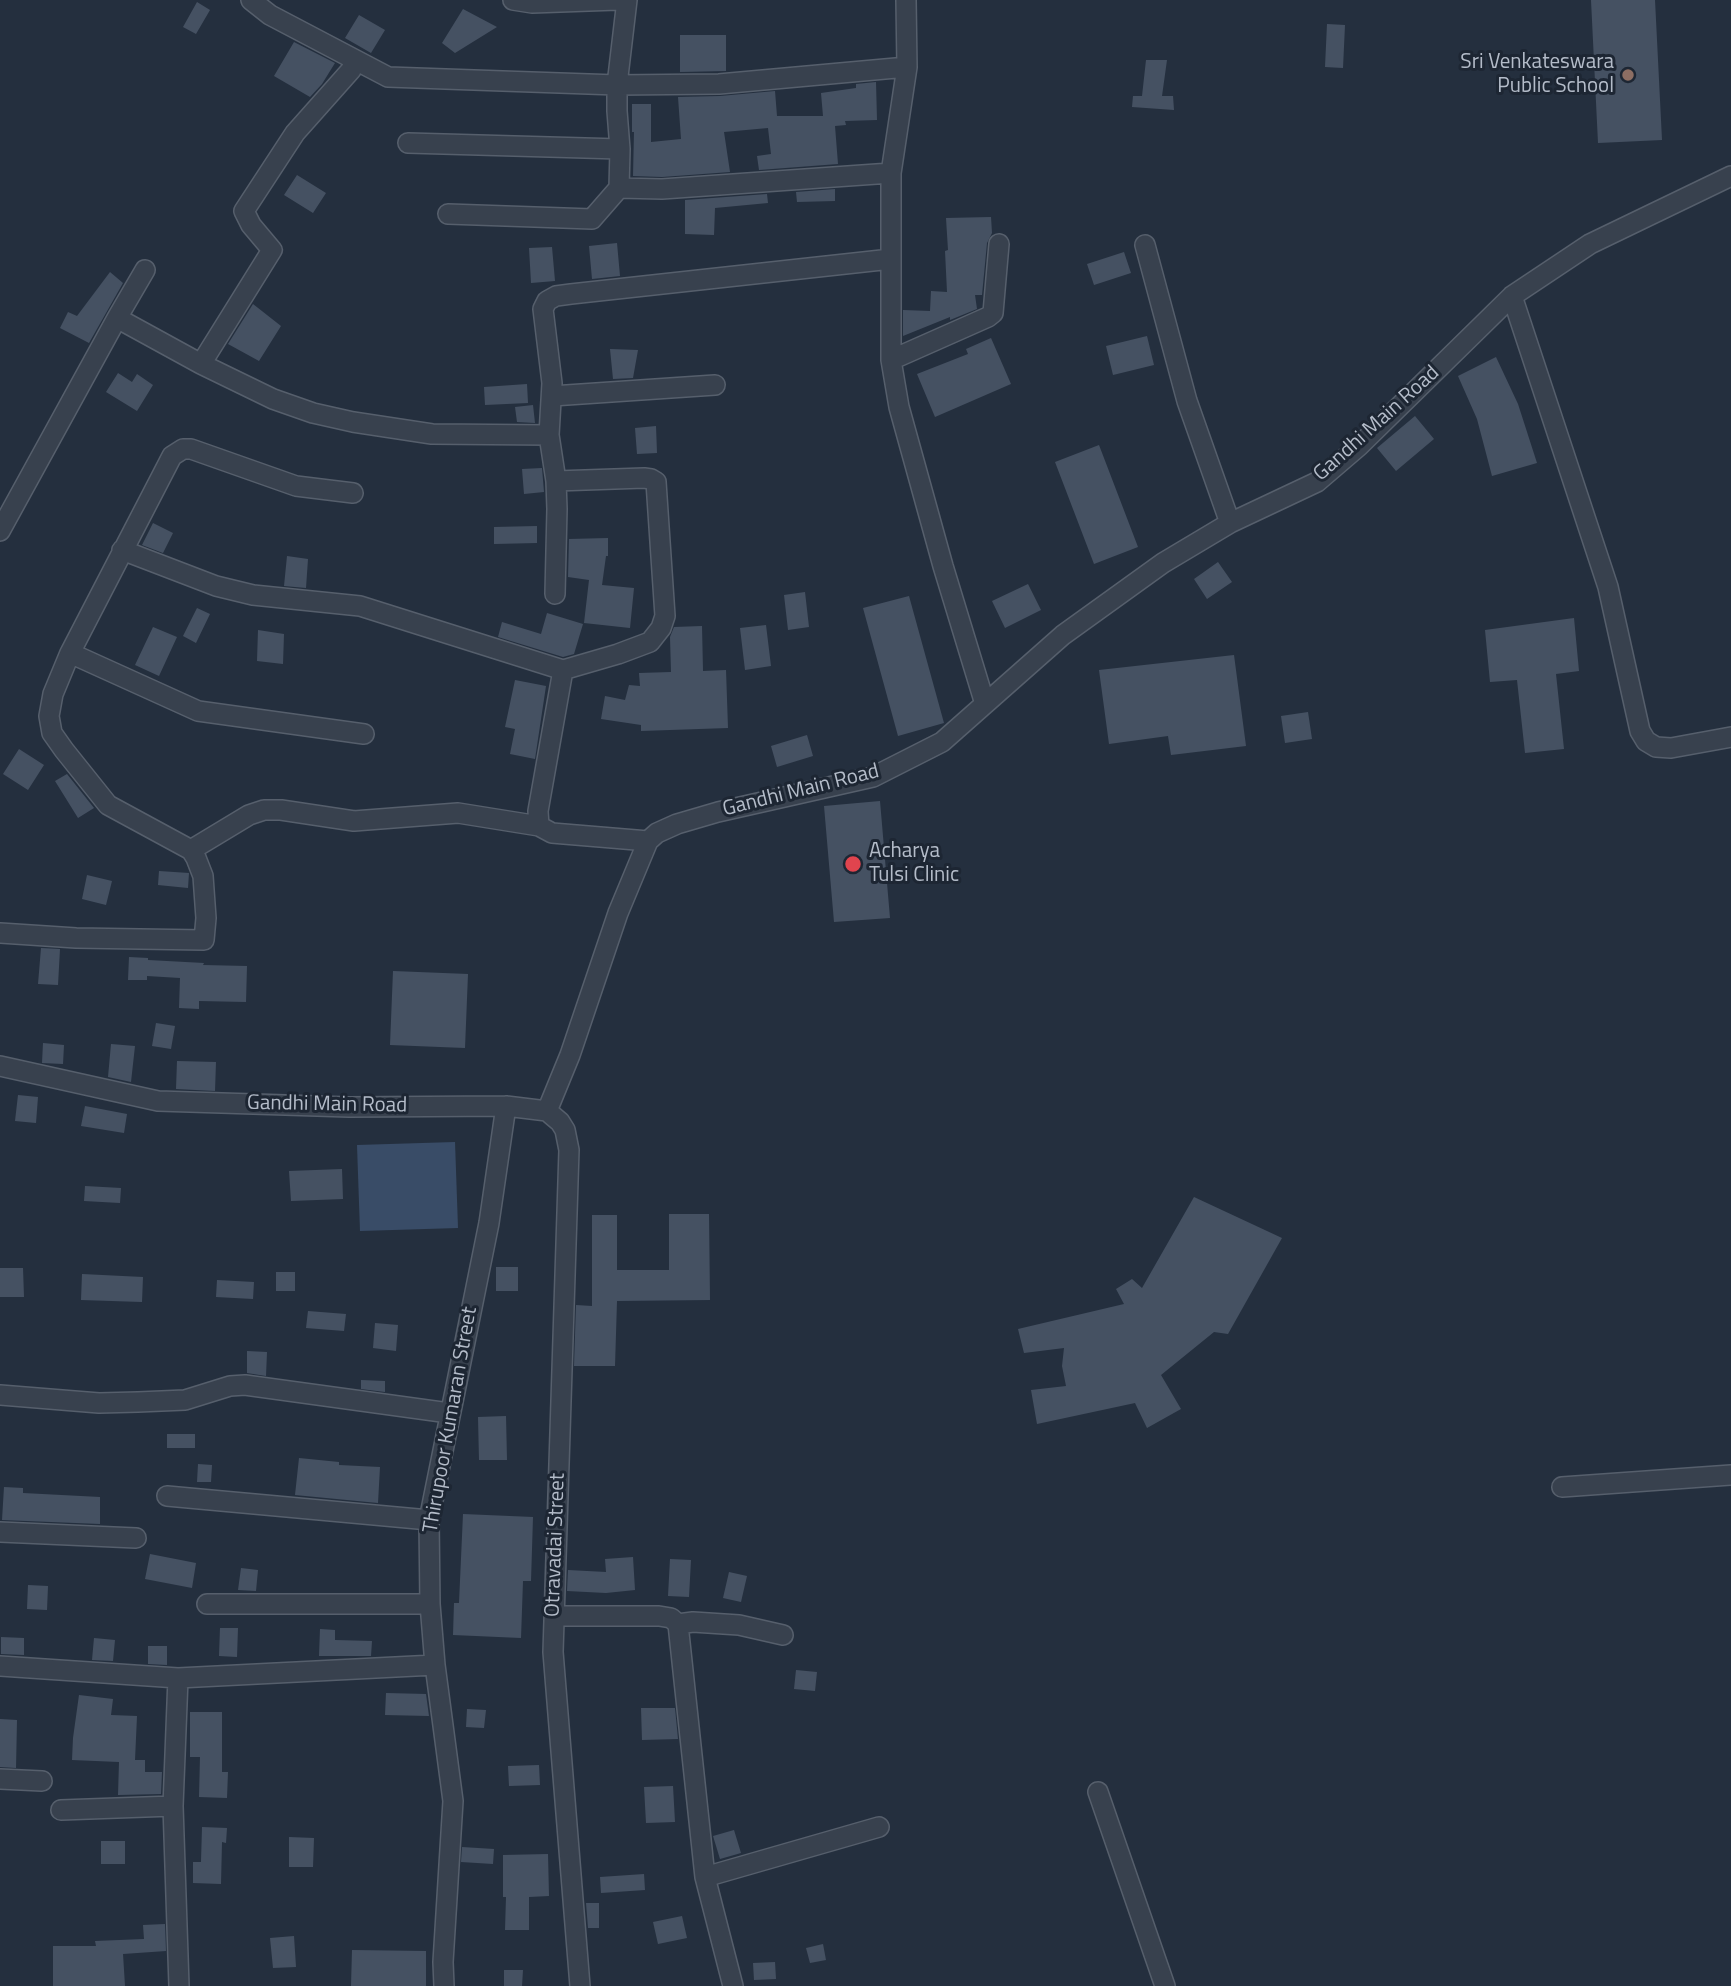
<!DOCTYPE html>
<html>
<head>
<meta charset="utf-8">
<style>
  body { margin:0 }
  canvas { display:block; background:#242f3e }
</style>
</head>
<body>
<canvas width="1731" height="1986"></canvas>
<script>
const g = document.querySelector('canvas').getContext('2d');
g.lineJoin = 'round';
function fillPath(path, color) {
  g.fillStyle = color;
  g.fill(path, 'evenodd');
}
function shape(rows) {
  const path = new Path2D();
  for (const r of rows) {
    path.moveTo(r[0], r[1]);
    for (let i = 2; i < r.length; i += 2) path.lineTo(r[i], r[i + 1]);
  }
  return path;
}
function strokePath(path, color, width, dash) {
  g.strokeStyle = color;
  g.lineWidth = width;
  g.lineCap = dash ? 'butt' : 'round';
  g.setLineDash(dash || []);
  g.stroke(path);
}
function drawText(font, color, halo, rows, align = 'center') {
  g.font = font + ' "Titillium Web",sans-serif';
  g.lineWidth = 6;
  g.setLineDash([]);
  g.textBaseline = 'middle';
  g.strokeStyle = halo;
  g.fillStyle = color;
  for (const [text, x, y, turn = 0] of rows) {
    g.save();
    g.translate(x, y);
    g.rotate((+turn || 0) * Math.PI / 180);
    g.textAlign = isNaN(turn) ? turn : align;
    if (halo) g.strokeText(text, 0, 0);
    g.fillText(text, 0, 0);
    g.restore();
  }
}
const water = shape([
  [455,1142,458,1228,360,1231,357,1145]
]);
const building = shape([
  [1591,0,1655,0,1662,140,1598,143],
  [197,2,210,10,196,34,183,27],
  [463,9,497,27,455,53,442,43],
  [359,15,385,30,371,53,345,38],
  [1327,24,1345,25,1343,68,1325,67],
  [680,35,726,35,726,71,680,72],
  [294,42,335,63,322,84,310,97,274,76],
  [1146,60,1167,60,1162,96,1173,96,1174,110,1132,107,1133,96,1142,96],
  [876,82,877,120,845,121,846,125,835,126,838,164,759,170,757,156,771,154,768,128,724,132,730,172,662,177,633,176,634,132,632,132,632,104,651,104,651,142,681,139,678,97,720,96,775,91,777,116,823,116,821,93,856,88,856,84],
  [297,175,326,193,313,213,284,195],
  [835,189,835,201,797,202,796,192],
  [767,194,768,203,715,208,714,235,685,234,685,200],
  [991,217,992,233,987,243,982,295,975,295,977,309,950,320,950,317,903,336,903,310,930,311,931,291,947,292,945,251,948,250,946,218],
  [617,243,620,276,592,279,589,246],
  [552,247,555,281,531,283,529,248],
  [1124,252,1131,273,1094,285,1087,264],
  [110,272,123,283,89,343,60,328,68,312,77,316],
  [253,304,281,326,259,361,228,344],
  [1147,336,1154,365,1113,375,1106,346],
  [991,338,1011,384,935,417,917,374,968,354,966,349],
  [610,349,638,350,633,378,613,379],
  [1496,357,1518,404,1537,463,1492,476,1477,419,1458,376],
  [118,373,132,382,137,374,153,385,137,411,106,392],
  [527,384,528,403,485,405,484,387],
  [533,405,535,423,517,422,515,407],
  [1415,416,1434,439,1396,471,1377,448],
  [656,426,657,453,637,454,635,428],
  [1099,445,1138,547,1094,564,1055,462],
  [542,468,544,492,524,494,522,469],
  [153,523,173,533,163,553,142,545],
  [537,526,537,543,494,544,494,527],
  [608,538,608,556,606,556,602,585,634,588,630,628,584,623,589,580,568,577,569,539],
  [287,556,308,559,306,588,284,586],
  [1218,562,1232,582,1207,599,1194,579],
  [1028,584,1041,610,1005,628,992,601],
  [805,592,809,627,788,630,784,595],
  [909,596,944,723,898,736,863,608],
  [197,608,210,614,196,643,183,636],
  [547,613,583,624,574,654,563,657,498,637,502,622,541,634],
  [1574,618,1579,671,1556,674,1564,749,1525,753,1517,680,1490,682,1485,630],
  [766,625,771,666,745,670,740,628],
  [702,626,703,671,726,670,728,728,641,731,641,725,601,719,605,696,625,700,629,685,640,686,639,673,671,672,670,637,674,627],
  [153,627,177,637,159,676,135,665],
  [258,630,284,634,283,664,257,661],
  [1234,655,1246,746,1171,755,1168,736,1109,744,1099,670],
  [515,680,546,686,535,759,510,754,515,729,505,727],
  [1308,712,1312,739,1285,743,1281,716],
  [807,735,813,756,777,767,771,746],
  [19,749,44,765,28,790,3,774],
  [67,774,94,808,78,818,55,781],
  [880,801,890,918,834,922,824,806],
  [159,871,189,873,188,888,158,885],
  [87,875,112,881,106,905,82,899],
  [41,948,60,949,58,985,38,984],
  [129,957,148,958,148,960,204,963,203,965,247,966,246,1002,199,1001,199,1009,179,1008,180,978,147,976,147,980,128,980],
  [393,971,468,974,465,1048,390,1045],
  [156,1023,175,1026,171,1049,152,1046],
  [43,1043,64,1045,63,1064,42,1063],
  [111,1044,135,1046,131,1082,108,1077],
  [177,1061,216,1062,215,1091,176,1089],
  [18,1095,38,1097,36,1123,15,1121],
  [85,1106,127,1114,124,1133,81,1126],
  [342,1169,343,1199,291,1201,289,1171],
  [85,1186,121,1188,120,1203,84,1201],
  [1194,1197,1282,1238,1228,1334,1214,1332,1161,1375,1181,1409,1147,1428,1135,1403,1037,1424,1031,1390,1066,1386,1062,1366,1064,1348,1024,1353,1018,1329,1124,1304,1116,1289,1132,1279,1142,1288],
  [669,1214,709,1214,710,1300,617,1301,615,1366,574,1366,576,1305,592,1306,592,1215,617,1215,617,1270,669,1270],
  [496,1267,518,1267,518,1291,496,1291],
  [0,1268,23,1268,24,1297,0,1297],
  [276,1272,295,1272,295,1291,276,1291],
  [82,1274,143,1277,142,1302,81,1300],
  [217,1280,254,1282,253,1299,216,1297],
  [308,1311,346,1314,344,1331,306,1328],
  [375,1323,398,1325,396,1351,373,1348],
  [247,1351,267,1352,266,1376,247,1373],
  [361,1380,385,1381,385,1392,361,1389],
  [506,1416,507,1460,479,1460,478,1417],
  [167,1434,195,1434,195,1448,167,1448],
  [299,1458,339,1462,339,1465,380,1467,378,1503,295,1495],
  [198,1464,212,1465,211,1482,197,1482],
  [4,1487,23,1488,23,1493,100,1497,100,1524,2,1520],
  [463,1514,533,1517,531,1581,523,1581,521,1638,453,1635,454,1603,459,1603],
  [150,1554,196,1563,192,1588,145,1579],
  [633,1557,635,1590,606,1593,567,1591,568,1570,606,1572,605,1559],
  [670,1559,691,1560,689,1597,668,1596],
  [241,1568,258,1570,256,1591,238,1590],
  [729,1572,747,1576,741,1602,723,1598],
  [28,1585,48,1586,47,1610,27,1609],
  [220,1628,238,1628,237,1657,219,1656],
  [320,1629,335,1630,335,1640,372,1641,371,1656,319,1656],
  [1,1637,24,1638,24,1655,1,1654],
  [94,1638,115,1640,113,1661,92,1660],
  [148,1646,167,1646,167,1665,148,1664],
  [796,1670,817,1672,815,1691,794,1689],
  [386,1693,426,1694,429,1716,385,1715],
  [79,1695,113,1699,111,1715,137,1716,135,1760,145,1760,145,1772,162,1772,161,1794,118,1795,119,1762,72,1760,73,1738],
  [641,1708,675,1708,678,1739,642,1740],
  [467,1709,486,1710,484,1728,466,1727],
  [190,1712,222,1712,222,1772,228,1772,227,1798,199,1797,200,1757,190,1757],
  [0,1719,17,1720,16,1768,0,1767],
  [539,1765,540,1785,509,1786,508,1766],
  [673,1786,675,1822,646,1823,644,1787],
  [202,1827,227,1828,226,1843,222,1842,221,1884,193,1883,193,1862,201,1862],
  [734,1830,741,1853,720,1859,713,1836],
  [289,1837,314,1838,313,1867,289,1867],
  [101,1841,125,1841,125,1864,101,1864],
  [462,1847,494,1849,493,1864,461,1862],
  [548,1854,549,1896,529,1897,529,1930,505,1930,506,1897,503,1897,503,1855],
  [644,1874,645,1890,601,1893,600,1877],
  [586,1903,599,1903,599,1928,588,1928],
  [682,1916,687,1938,658,1944,653,1922],
  [165,1924,166,1951,123,1954,125,1986,53,1986,53,1946,96,1946,95,1941,144,1939,143,1925],
  [294,1936,296,1967,273,1968,270,1938],
  [823,1944,826,1960,810,1963,806,1948],
  [352,1950,426,1951,426,1986,351,1986],
  [775,1962,776,1979,754,1980,753,1963],
  [504,1970,523,1970,522,1986,504,1986]
]);
const minor = shape([
  [251,0,270,15,388,77,617,85,719,84,907,67],
  [513,0,532,3,617,0],
  [627,0,617,85,617,111,620,149,619,188,662,189,891,173],
  [906,0,907,67,891,173,891,360,899,407,943,566,985,704],
  [355,60,351,70,295,133,244,211,251,225,272,250,201,364,273,399,313,413,353,422,432,434,549,435,556,481,557,509,555,594],
  [408,143,620,149],
  [448,214,592,219,619,188],
  [1145,245,1187,401,1230,523],
  [1512,296,1608,587,1640,731,1646,741,1656,747,1671,748,1731,737],
  [117,318,201,364],
  [891,360,988,317,993,313,999,244],
  [552,396,715,385],
  [549,435,552,383,543,309,547,301,556,296,571,294,891,259],
  [0,531,117,318,145,270],
  [122,550,216,586,253,595,360,606,563,670,618,654,650,642,661,628,665,616,656,482,651,479,644,478,556,481],
  [70,653,198,711,364,734],
  [563,670,538,811,539,826,552,833,648,841],
  [191,850,249,815,264,810,281,810,354,821,458,813,539,826],
  [0,933,76,938,204,940,206,918,203,876,196,858,191,850,108,805,64,750,52,733,49,716,53,694,70,653,172,456,183,449,191,449,296,486,353,493],
  [0,1066,158,1101,349,1107,506,1106,547,1111,570,1055,618,913,648,841,657,833,677,824,718,812,873,777,942,742,1063,635,1163,563,1230,523,1317,482,1359,446,1512,296,1590,244,1731,176],
  [547,1111,560,1122,565,1130,569,1150,553,1652,580,1986],
  [0,1395,99,1403,138,1402,185,1400,230,1386,245,1385,449,1413],
  [1562,1487,1731,1475],
  [167,1496,429,1520],
  [0,1532,136,1538],
  [207,1604,430,1604],
  [554,1616,659,1616,671,1618,678,1624,705,1877,733,1986],
  [678,1624,693,1622,739,1625,783,1635],
  [0,1666,178,1678,435,1665],
  [178,1678,173,1806,179,1986],
  [0,1779,42,1781],
  [1098,1792,1165,1986],
  [61,1810,173,1806],
  [705,1877,879,1827],
  [444,1986,443,1962,453,1801,435,1665,430,1604,429,1520,489,1223,506,1106]
]);
const markers = [
  [1628,75,7,"#8d6e63"],
  [853,864,9,"#e0444e"]
];
const poiNames = [
  ["Sri Venkateswara",1614,63],
  ["Public School",1614,87],
  ["Acharya",869,852,"left"],
  ["Tulsi Clinic",869,876,"left"]
];
const streetNames = [
  ["Gandhi Main Road",1377,424,-42],
  ["Gandhi Main Road",801,791,-14],
  ["Gandhi Main Road",327,1105,1],
  ["Thirupoor Kumaran Street",451,1420,-80],
  ["Otravadai Street",556,1545,-88]
];
fillPath(water, '#394c67');
fillPath(building, '#455162');
strokePath(minor, '#565f6c', 22);
strokePath(minor, '#38414e', 19);
for (const [x, y, r, color] of markers) {
  const dot = new Path2D();
  dot.arc(x, y, r, 0, 2 * Math.PI);
  g.fillStyle = color;
  g.fill(dot);
  strokePath(dot, '#1d2633', 2.5);
}
drawText('21px', '#b4bcc9', '#1d2633', poiNames, 'right');
drawText('21px', '#b4bcc9', '#1d2633', streetNames);
</script>
</body>
</html>
